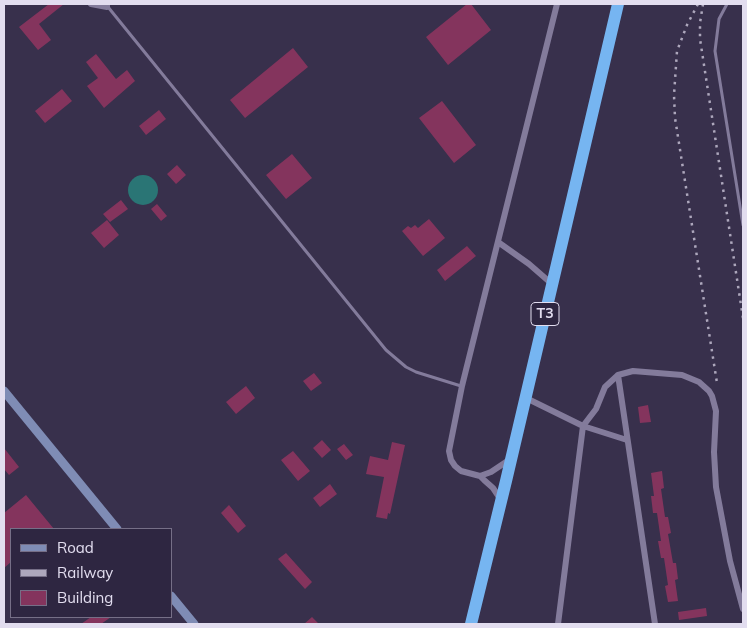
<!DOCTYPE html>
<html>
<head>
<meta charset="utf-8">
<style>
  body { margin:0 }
  #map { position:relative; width:747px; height:628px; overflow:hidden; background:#38304c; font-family:Mulish,sans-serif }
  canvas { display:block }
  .frame { position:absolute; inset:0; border:5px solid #e2ddef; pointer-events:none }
  .legend { position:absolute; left:10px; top:528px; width:162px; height:90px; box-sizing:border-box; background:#2e2641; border:1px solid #766f87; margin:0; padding:6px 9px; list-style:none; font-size:15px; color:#e2ddef }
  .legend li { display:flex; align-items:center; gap:10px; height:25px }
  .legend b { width:25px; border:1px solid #766f87 }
</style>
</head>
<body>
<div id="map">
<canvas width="747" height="628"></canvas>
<div class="frame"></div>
<ul class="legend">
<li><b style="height:6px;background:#7f8cb5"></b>Road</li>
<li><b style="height:6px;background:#ada7bc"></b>Railway</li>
<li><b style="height:14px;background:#84345d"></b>Building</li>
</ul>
</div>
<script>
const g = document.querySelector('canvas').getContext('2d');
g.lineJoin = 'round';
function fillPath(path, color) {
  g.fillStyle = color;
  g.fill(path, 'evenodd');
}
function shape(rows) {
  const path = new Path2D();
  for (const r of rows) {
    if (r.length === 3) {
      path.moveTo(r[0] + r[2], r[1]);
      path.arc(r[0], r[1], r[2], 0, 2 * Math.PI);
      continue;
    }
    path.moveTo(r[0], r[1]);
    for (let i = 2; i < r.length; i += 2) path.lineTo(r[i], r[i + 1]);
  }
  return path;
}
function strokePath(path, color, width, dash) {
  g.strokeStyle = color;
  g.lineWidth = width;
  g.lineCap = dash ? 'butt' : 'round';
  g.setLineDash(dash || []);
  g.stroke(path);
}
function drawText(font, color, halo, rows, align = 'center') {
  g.font = font + ' Mulish,sans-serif';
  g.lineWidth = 4;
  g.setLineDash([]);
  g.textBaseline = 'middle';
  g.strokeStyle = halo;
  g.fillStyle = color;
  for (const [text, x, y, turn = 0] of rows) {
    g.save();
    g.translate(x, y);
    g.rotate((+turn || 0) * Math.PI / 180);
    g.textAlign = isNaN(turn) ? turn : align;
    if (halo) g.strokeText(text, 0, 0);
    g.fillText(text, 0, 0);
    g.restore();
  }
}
const water = shape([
  [143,190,15]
]);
const building = shape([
  [49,4,64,4,39,24,51,40,38,50,19,27],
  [467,4,471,4,491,30,448,65,426,37],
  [293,48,308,67,245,118,230,100],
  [96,54,116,79,127,70,135,81,104,108,87,86,98,78,86,62],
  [62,89,72,101,45,123,35,111],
  [442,101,476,145,454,163,419,118],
  [159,110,166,119,146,135,139,126],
  [292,154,312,178,286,199,266,175],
  [177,165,186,175,176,184,167,174],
  [121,200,128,209,110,222,103,214],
  [157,204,167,216,161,221,151,209],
  [429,219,445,238,423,256,402,231,408,226,411,228,415,225,418,228],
  [107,220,119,235,104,248,91,233],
  [467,246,476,256,445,281,437,270],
  [314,373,322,383,311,391,303,381],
  [246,386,255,398,236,414,226,402],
  [648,405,651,422,640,423,638,407],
  [322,440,331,450,322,458,313,448],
  [392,442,405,445,390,514,388,513,387,519,376,517,384,477,366,474,370,456,388,460],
  [344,444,353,455,346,460,337,449],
  [4,448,19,467,9,475,4,469],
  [293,451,310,471,298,481,281,460],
  [662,471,664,488,661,489,665,517,668,517,671,533,668,534,673,563,676,563,678,579,675,580,678,601,668,602,665,586,668,585,664,558,661,558,658,541,661,541,657,513,653,513,651,496,654,496,651,473],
  [330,484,337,494,320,507,313,498],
  [26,495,54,529,11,529,11,562,4,568,4,513],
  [229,505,246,526,238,533,221,513],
  [286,553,312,582,305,589,278,559],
  [706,608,707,616,679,620,678,612],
  [91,617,111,617,101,624,81,624],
  [312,617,319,624,304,624]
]);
const lane = shape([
  [727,4,719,19,715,51,743,225],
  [108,7,386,350,406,367,416,372,461,386]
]);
const street = shape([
  [91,4,107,7,107,4],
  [498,242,529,264,552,284],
  [618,375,655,624],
  [526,398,583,426,558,624],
  [627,440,583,426,596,409,605,387,618,375,633,371,682,375,699,382,709,391,712,396,716,411,714,452,716,487,730,561,743,609],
  [480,476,491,472,509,460],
  [501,500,493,488,484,480,480,476,461,471,455,466,451,460,449,451,462,386,557,4]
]);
const secondary = shape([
  [4,391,117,529],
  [171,596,194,624]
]);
const highway = shape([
  [471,624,506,481,618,4]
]);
const rail = shape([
  [698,4,687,25,677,51,674,95,675,118,717,383],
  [703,4,700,23,700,39,743,318]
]);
const shields = [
  [545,314,28]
];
const shieldNames = [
  ["T3",545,314]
];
fillPath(water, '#2a7575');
fillPath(building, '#84345d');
strokePath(lane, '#837b9b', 3);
strokePath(street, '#837b9b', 6);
strokePath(secondary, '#7f8cb5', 9);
strokePath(highway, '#76b5f1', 12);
strokePath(rail, '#ada7bc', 2.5, [2.5, 5]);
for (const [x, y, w] of shields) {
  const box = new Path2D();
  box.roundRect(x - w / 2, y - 11.5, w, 23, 4);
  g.fillStyle = '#2e2641';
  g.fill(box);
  strokePath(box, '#e2ddef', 1);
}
drawText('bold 14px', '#e2ddef', null, shieldNames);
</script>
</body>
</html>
